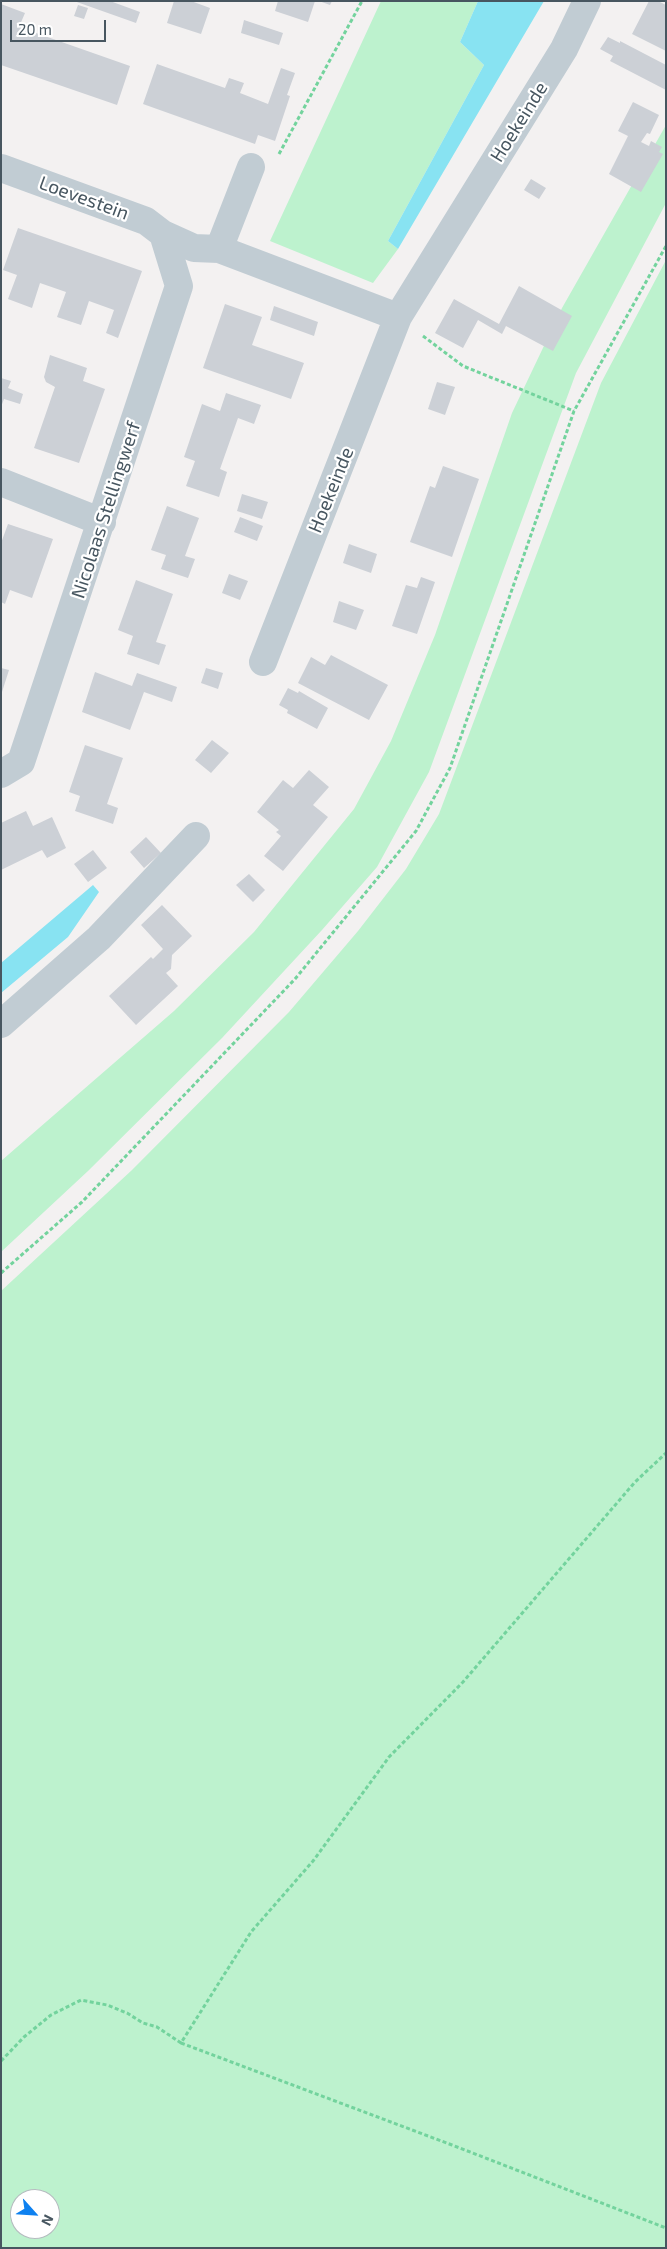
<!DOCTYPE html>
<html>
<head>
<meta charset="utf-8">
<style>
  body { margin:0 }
  #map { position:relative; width:667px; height:2249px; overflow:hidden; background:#f3f1f1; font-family:"Exo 2",sans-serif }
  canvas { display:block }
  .frame { position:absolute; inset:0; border:2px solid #475660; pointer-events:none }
  .north { position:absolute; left:10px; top:2189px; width:50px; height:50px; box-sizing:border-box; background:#fff; border:1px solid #b5bbbf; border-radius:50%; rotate:116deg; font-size:14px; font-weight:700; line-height:20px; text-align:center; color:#475660 }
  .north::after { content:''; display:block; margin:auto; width:18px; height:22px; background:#0e81f0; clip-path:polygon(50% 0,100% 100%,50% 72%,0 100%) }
  .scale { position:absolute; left:10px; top:20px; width:96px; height:22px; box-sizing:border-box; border:2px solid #475660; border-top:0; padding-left:6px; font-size:15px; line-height:18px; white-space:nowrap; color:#475660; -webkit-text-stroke:4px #fff; paint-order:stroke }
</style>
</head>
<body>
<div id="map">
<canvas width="667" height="2249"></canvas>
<div class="frame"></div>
<div class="north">N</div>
<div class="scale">20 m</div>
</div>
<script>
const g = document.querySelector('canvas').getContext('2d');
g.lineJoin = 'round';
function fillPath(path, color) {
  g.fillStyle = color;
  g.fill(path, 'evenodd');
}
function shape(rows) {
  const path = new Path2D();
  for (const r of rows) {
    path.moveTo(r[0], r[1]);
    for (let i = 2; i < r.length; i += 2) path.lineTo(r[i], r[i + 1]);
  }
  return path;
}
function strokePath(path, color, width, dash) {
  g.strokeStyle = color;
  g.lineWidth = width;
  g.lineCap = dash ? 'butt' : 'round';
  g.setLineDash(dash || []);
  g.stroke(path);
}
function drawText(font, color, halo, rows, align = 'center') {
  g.font = font + ' "Exo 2",sans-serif';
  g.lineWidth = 4.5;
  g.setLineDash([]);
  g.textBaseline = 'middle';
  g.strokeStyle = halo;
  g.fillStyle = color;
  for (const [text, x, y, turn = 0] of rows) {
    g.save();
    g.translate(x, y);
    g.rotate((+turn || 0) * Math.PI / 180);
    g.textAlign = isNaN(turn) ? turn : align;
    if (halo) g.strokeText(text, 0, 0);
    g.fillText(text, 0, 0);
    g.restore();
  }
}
const green = shape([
  [381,1,478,1,460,42,484,65,388,241,398,249,373,283,270,241],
  [666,125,666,203,576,373,429,772,377,867,322,930,222,1038,88,1171,1,1252,1,1161,174,1011,254,932,354,809,391,741,435,635,512,413,562,308],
  [666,260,666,2248,1,2248,1,1291,132,1170,289,1012,358,931,406,869,439,814,601,383],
  [20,2199,50,2199,50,2229,20,2229]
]);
const water = shape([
  [478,1,544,1,398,249,388,241,484,65,460,42],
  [93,885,99,892,68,937,1,993,1,963]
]);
const building = shape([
  [74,1,110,1,140,12,136,23],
  [174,1,191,1,210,8,201,34,167,23],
  [278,1,315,1,308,22,275,11],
  [319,1,332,1,330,5],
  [649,1,658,1,666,5,666,51,632,34],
  [1,4,25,13,19,27,130,66,117,105,1,65],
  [78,5,88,8,84,19,74,16],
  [244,20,283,33,279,45,241,33],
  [608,37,620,43,620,41,666,65,666,90,610,61,613,56,600,49],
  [157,64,225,88,229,78,244,83,240,93,268,104,281,68,295,73,287,95,290,96,275,141,258,135,255,144,143,104],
  [633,102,659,115,650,134,647,133,641,142,649,146,651,141,662,147,659,152,663,154,641,192,609,174,628,136,618,131],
  [531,179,546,188,539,199,524,190],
  [18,228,142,271,118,338,106,333,114,310,89,301,81,325,57,317,66,292,40,283,32,308,8,299,17,275,3,270],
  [519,286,572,316,553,351,506,326,502,334,478,320,463,348,435,333,454,299,499,324],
  [225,304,262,317,252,345,304,363,291,399,203,368],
  [274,306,318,322,314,336,270,320],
  [50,355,87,368,83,381,105,389,79,463,34,448,55,387,46,382,44,377],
  [1,378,11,381,8,388,23,394,20,404,4,399,1,407],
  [437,382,455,387,445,415,428,409],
  [226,393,261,405,254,424,238,418,220,469,227,472,219,497,186,486,195,461,184,457,202,404,220,411],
  [443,466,479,479,452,557,410,542,430,486,435,488],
  [242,494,268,502,262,519,237,511],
  [167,506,199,518,185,556,195,559,188,578,161,569,166,555,151,550],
  [240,517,263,526,257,541,234,532],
  [8,524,53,539,32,598,10,590,5,604,1,602,1,543],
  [349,544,377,554,371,573,343,563],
  [229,574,248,581,240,600,222,593],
  [421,577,435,582,417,634,392,626,406,585,417,588],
  [136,580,173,594,156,642,166,645,159,665,127,654,133,636,118,630],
  [339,601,364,610,356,630,333,622],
  [331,655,388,685,369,720,298,683,311,657,325,665],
  [1,668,9,670,2,692,1,692],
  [206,668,223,673,218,689,201,683],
  [95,672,132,686,137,673,177,687,172,702,144,692,130,730,82,712],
  [288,688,298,693,299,691,328,708,317,729,287,713,288,710,279,705],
  [212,740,229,753,211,773,195,760],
  [85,745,123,758,107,804,118,808,113,824,75,811,80,796,69,792],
  [309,770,329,787,313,805,328,817,283,871,264,856,281,836,276,832,279,830,257,812,283,780,293,788],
  [26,811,33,826,52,817,66,848,47,858,42,850,1,870,1,823],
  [146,837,161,853,144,868,130,852],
  [93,850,107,868,88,882,74,864],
  [249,874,265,890,253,902,236,885],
  [162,905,192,936,172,955,171,969,166,973,178,986,136,1025,109,996,151,957,153,959,163,949,141,925]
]);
const path = shape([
  [279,154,362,1],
  [423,336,463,366,574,411],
  [1,1273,82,1202,295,979,416,831,450,768,574,411,666,246],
  [181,2043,452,2145,666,2228],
  [1,2061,24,2037,51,2015,81,2000,107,2005,127,2013,143,2023,157,2027,181,2043,251,1932,313,1861,389,1757,463,1682,635,1482,666,1453]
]);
const minor = shape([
  [1,168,146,221,163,234,194,248,219,249,398,317],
  [219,249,251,167],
  [1,482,102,522],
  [263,662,398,317,564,49,587,1],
  [1,774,21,762,179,286,163,234],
  [1,1024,99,938,196,836]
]);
const streetNames = [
  ["Hoekeinde",519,122,-58],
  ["Loevestein",84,198,20],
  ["Hoekeinde",331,490,-68],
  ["Nicolaas Stellingwerf",106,510,-72]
];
fillPath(green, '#bdf2ce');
fillPath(water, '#88e3f2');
fillPath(building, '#ccd0d6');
strokePath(path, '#73d39d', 3, [4, 2.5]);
strokePath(minor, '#c1ccd3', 28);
drawText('19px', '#475660', '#fff', streetNames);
</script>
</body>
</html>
